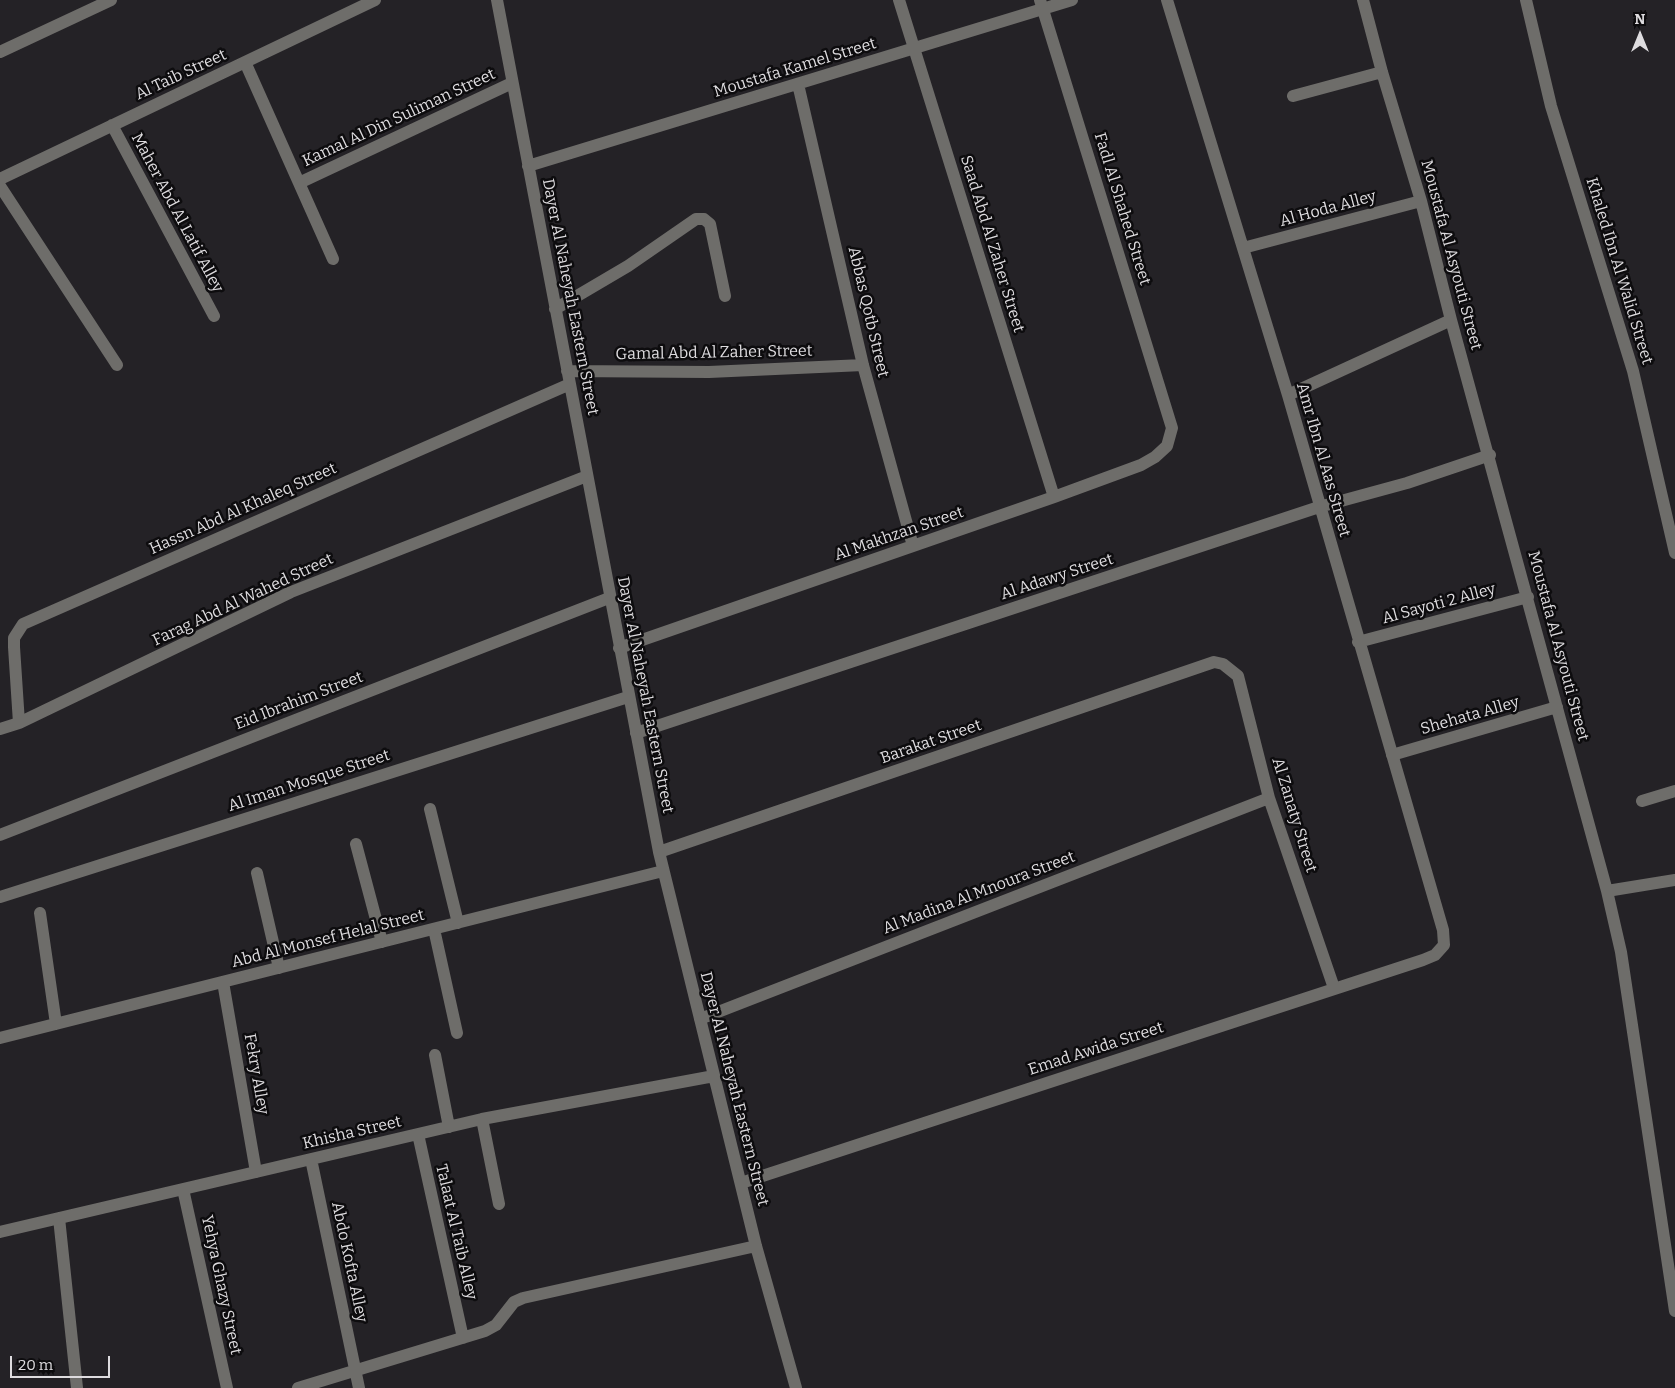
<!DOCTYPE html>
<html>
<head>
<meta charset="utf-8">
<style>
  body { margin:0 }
  #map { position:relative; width:1675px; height:1388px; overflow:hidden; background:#242226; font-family:Bitter,serif }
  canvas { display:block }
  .north { position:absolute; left:1615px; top:10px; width:50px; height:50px; -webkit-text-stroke:4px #0d0c0e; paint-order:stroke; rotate:0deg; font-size:14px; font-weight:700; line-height:20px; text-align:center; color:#dedcdf }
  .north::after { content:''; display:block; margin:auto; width:18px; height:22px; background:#dedcdf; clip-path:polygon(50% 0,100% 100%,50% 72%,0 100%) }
  .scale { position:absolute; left:10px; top:1356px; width:100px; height:22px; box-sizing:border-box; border:2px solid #dedcdf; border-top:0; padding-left:6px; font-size:15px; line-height:18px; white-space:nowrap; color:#dedcdf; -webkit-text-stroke:4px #0d0c0e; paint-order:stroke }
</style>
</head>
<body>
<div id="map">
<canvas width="1675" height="1388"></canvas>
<div class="north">N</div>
<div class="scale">20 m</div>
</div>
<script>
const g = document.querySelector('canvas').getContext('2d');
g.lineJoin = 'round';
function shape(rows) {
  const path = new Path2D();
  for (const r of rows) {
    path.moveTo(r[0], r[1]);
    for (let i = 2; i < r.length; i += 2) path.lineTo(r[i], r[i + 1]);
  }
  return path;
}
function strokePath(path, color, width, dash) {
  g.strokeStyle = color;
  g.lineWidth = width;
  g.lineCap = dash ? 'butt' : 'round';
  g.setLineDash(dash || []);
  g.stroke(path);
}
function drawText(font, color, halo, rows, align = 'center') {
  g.font = font + ' Bitter,serif';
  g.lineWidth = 5;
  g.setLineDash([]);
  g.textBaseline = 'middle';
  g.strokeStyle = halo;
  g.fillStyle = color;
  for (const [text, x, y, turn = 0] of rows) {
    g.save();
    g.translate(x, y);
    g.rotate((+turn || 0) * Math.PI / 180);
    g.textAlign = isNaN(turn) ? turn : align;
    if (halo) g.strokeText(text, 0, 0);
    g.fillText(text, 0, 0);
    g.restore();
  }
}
const minor = shape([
  [497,0,659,852,756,1246,796,1388],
  [899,0,1054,497],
  [1363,0,1382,72,1421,201,1451,320,1607,891,1621,952,1675,1311],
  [1526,0,1551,106,1633,371,1675,553],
  [0,52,111,0],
  [245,62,333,259],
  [798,84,863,365,913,546],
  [1293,96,1382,72],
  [112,125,214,316],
  [528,166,1072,0],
  [0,179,375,0],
  [299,183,512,83],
  [0,186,117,365],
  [1243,248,1421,201],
  [555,309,628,266,696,219,704,219,710,224,725,296],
  [567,371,709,372,863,365],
  [1288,395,1451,320],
  [1358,642,1528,597],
  [619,648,1054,497,1141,465,1155,457,1167,446,1172,428,1040,0],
  [19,723,14,647,14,638,23,624,570,384],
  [0,729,19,723,291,592,587,476],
  [636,733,1319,507,1407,483,1490,455],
  [1392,755,1557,707],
  [1642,801,1675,791],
  [430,809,458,923],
  [0,835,609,598],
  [356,844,382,942],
  [659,852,1214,662,1223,664,1238,676,1269,798,1334,988],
  [257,873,279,968],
  [1607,891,1675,880],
  [0,897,628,697],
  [40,913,56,1024],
  [434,929,457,1033],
  [223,982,256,1172],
  [700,1019,1269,798],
  [0,1038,663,871],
  [435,1055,449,1127],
  [482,1119,499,1204],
  [418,1134,463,1338],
  [311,1159,359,1388],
  [741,1183,1423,960,1435,955,1444,945,1443,930,1288,395,1167,0],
  [183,1189,227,1388],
  [59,1218,77,1388],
  [0,1232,482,1119,714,1076],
  [298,1388,485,1331,496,1325,514,1302,523,1298,756,1246]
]);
const streetNames = [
  ["Moustafa Kamel Street",795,68,-17],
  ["Al Taib Street",181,75,-25],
  ["Kamal Al Din Suliman Street",399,118,-25],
  ["Fadl Al Shahed Street",1122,209,73],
  ["Al Hoda Alley",1328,209,-15],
  ["Maher Abd Al Latif Alley",177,213,62],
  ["Saad Abd Al Zaher Street",992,244,73],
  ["Moustafa Al Asyouti Street",1451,255,75],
  ["Khaled Ibn Al Walid Street",1619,271,73],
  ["Dayer Al Naheyah Eastern Street",570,297,79],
  ["Abbas Qotb Street",868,312,77],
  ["Gamal Abd Al Zaher Street",714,353,-1],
  ["Amr Ibn Al Aas Street",1323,460,74],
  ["Hassn Abd Al Khaleq Street",243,509,-24],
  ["Al Makhzan Street",899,534,-19],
  ["Al Adawy Street",1057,577,-18],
  ["Farag Abd Al Wahed Street",243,600,-25],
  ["Al Sayoti 2 Alley",1439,604,-15],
  ["Moustafa Al Asyouti Street",1558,646,75],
  ["Dayer Al Naheyah Eastern Street",645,695,79],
  ["Eid Ibrahim Street",299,701,-21],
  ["Shehata Alley",1470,716,-16],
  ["Barakat Street",931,742,-19],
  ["Al Iman Mosque Street",309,781,-18],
  ["Al Zanaty Street",1294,815,73],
  ["Al Madina Al Mnoura Street",979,893,-21],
  ["Abd Al Monsef Helal Street",328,939,-14],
  ["Emad Awida Street",1096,1049,-18],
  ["Fekry Alley",256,1074,80],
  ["Dayer Al Naheyah Eastern Street",734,1089,76],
  ["Khisha Street",352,1133,-13],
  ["Talaat Al Taib Alley",456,1232,77],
  ["Abdo Kofta Alley",349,1262,78],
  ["Yehya Ghazy Street",221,1285,78]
];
strokePath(minor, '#6e6d6a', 12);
drawText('16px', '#dedcdf', '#0d0c0e', streetNames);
</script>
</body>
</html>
